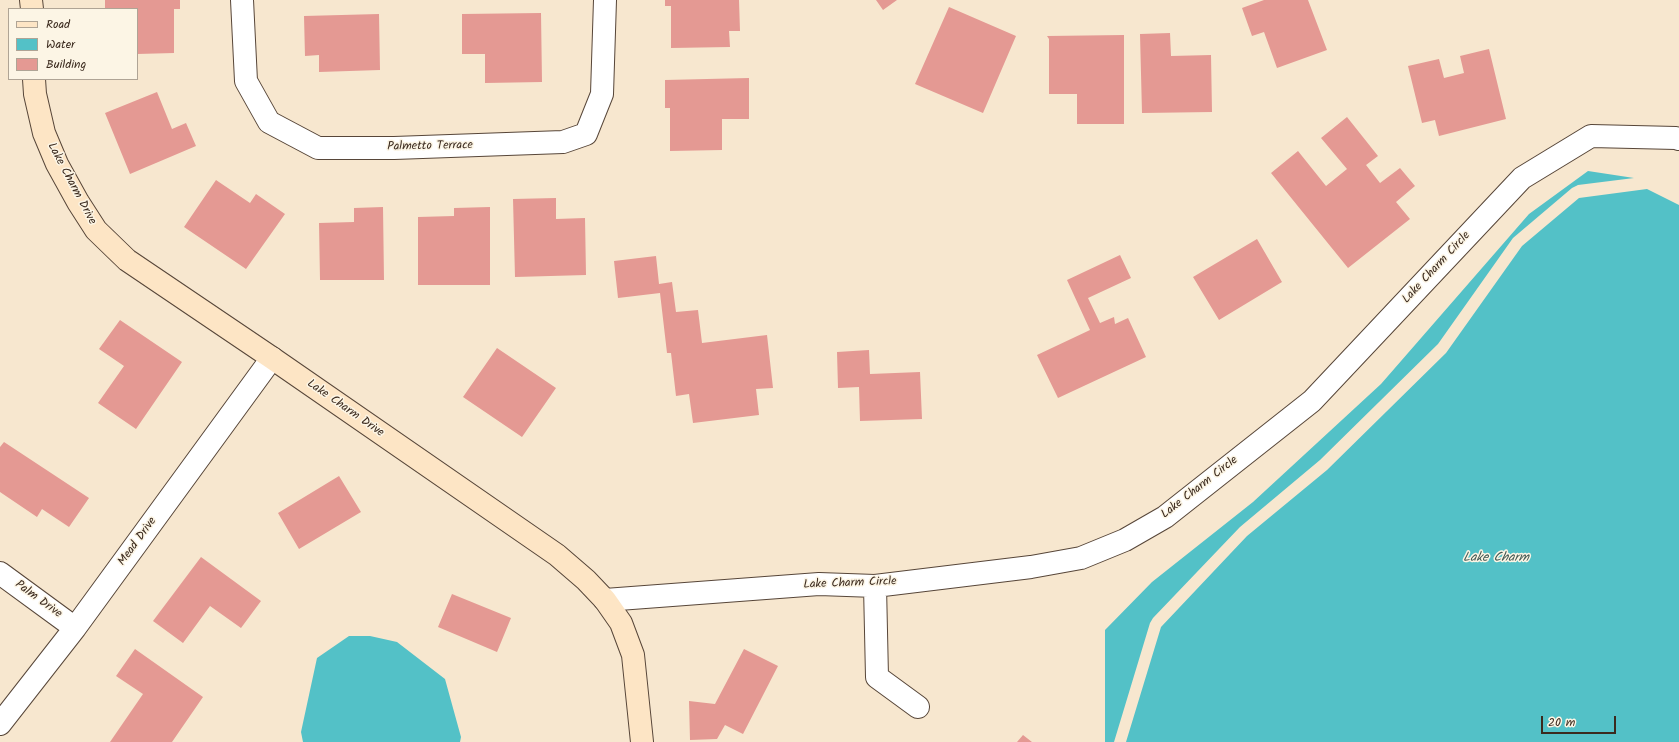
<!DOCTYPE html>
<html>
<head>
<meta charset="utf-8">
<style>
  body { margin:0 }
  #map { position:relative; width:1679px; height:742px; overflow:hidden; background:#f7e7cf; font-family:Kalam,sans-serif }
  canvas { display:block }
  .legend { position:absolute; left:8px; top:8px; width:130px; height:72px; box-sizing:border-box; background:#fcf5e5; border:1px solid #afa495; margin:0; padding:5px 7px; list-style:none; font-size:12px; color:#3b2a1e }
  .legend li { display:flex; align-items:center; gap:8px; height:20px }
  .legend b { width:20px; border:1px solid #afa495 }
  .scale { position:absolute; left:1541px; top:716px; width:75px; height:18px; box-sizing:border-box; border:2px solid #3b2a1e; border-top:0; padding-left:5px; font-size:12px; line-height:14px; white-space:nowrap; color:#3b2a1e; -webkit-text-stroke:3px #fcf5e5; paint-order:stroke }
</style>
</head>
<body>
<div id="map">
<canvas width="1679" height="742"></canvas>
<ul class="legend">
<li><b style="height:5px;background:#fde5c5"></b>Road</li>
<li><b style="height:11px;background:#53c1c7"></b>Water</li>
<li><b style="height:11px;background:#e49993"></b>Building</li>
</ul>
<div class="scale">20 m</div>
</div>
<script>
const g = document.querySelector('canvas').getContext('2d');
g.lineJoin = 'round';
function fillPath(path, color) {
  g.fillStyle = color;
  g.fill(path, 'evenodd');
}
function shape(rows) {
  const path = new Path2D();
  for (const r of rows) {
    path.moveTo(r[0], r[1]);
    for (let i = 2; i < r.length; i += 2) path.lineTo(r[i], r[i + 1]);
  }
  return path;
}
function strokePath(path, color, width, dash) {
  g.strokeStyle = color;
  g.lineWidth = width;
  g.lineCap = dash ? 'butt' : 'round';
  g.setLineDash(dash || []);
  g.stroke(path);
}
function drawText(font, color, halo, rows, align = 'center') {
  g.font = font + ' Kalam,sans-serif';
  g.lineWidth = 3;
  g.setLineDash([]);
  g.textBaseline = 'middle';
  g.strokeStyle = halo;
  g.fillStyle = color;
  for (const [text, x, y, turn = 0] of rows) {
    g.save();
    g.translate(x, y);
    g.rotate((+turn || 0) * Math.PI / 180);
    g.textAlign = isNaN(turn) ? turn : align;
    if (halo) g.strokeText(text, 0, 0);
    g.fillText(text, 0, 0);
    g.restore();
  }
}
const water = shape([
  [1588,171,1634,178,1578,185,1572,188,1513,238,1438,344,1320,460,1240,527,1153,618,1150,623,1114,742,1105,742,1105,630,1152,582,1253,502,1381,384,1529,214],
  [1647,189,1679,205,1679,742,1126,742,1161,627,1247,536,1327,470,1446,353,1522,246,1579,198],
  [349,636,370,636,397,642,445,679,461,737,460,742,303,742,301,732,317,658]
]);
const building = shape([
  [105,0,180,0,180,9,174,9,174,53,137,54,137,9,105,9],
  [665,0,739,0,740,31,729,31,730,47,671,48,671,6,665,6],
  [876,0,897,0,883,10],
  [1264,0,1308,0,1327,50,1277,68,1264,32,1252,36,1242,8],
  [949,7,1016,36,983,113,915,84],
  [541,13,542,82,485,83,485,54,462,54,462,14],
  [379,14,380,70,319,72,319,55,305,56,304,16],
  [1170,33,1171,56,1211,55,1212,112,1142,113,1140,34],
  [1124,35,1124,124,1077,124,1077,94,1049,94,1049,39,1047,36],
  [1489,49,1506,119,1439,136,1435,120,1422,123,1408,66,1439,59,1444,78,1464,73,1460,56],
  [749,78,749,119,722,119,722,150,670,151,670,108,665,108,665,80],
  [157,92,172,129,186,123,196,146,130,174,105,113],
  [1347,117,1378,156,1366,165,1380,183,1400,168,1415,186,1396,202,1410,219,1348,268,1271,173,1298,151,1326,186,1347,169,1321,138],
  [216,180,250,203,256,194,285,214,246,269,184,227],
  [556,198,556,219,585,218,586,275,515,277,513,199],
  [383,207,384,280,320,280,319,223,354,222,354,208],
  [490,207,490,285,418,285,418,217,454,216,454,208],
  [1257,239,1282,282,1219,320,1193,277],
  [1120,255,1131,278,1088,298,1100,323,1114,317,1115,324,1128,318,1146,357,1058,398,1037,355,1090,330,1067,280],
  [656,256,659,284,672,282,676,312,698,310,702,343,767,335,773,388,756,389,759,415,693,423,689,394,676,396,671,353,667,353,660,293,618,298,614,261],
  [120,320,182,362,136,429,98,403,124,366,99,349],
  [497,348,556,388,522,437,463,397],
  [869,350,870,374,920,372,922,419,860,421,859,387,838,388,837,352],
  [4,442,89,498,69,527,42,509,37,517,0,492,0,447],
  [339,476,361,512,299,549,278,513],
  [201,557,261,601,241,628,210,606,183,643,153,621],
  [452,594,511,618,497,652,438,627],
  [135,649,203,697,172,742,110,742,143,694,116,676],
  [744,649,778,666,743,734,725,725,717,739,690,740,689,701,715,704],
  [1023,735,1032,742,1017,742]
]);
const street = shape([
  [242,0,246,81,269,122,318,148,394,148,563,142,586,134,602,94,605,0],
  [0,573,75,628],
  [875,586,877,677,918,707],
  [605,600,819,584,875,586,1031,567,1081,558,1125,540,1165,517,1312,401,1522,178,1591,136,1676,138,1679,139],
  [0,724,75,628,272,358]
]);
const secondary = shape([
  [31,0,32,9],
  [34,79,35,94,44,133,57,164,78,202,96,230,127,260,272,358,557,555,586,580,605,600,621,623,633,655,642,742]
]);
const streetNames = [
  ["Palmetto Terrace",430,147,-1],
  ["Lake Charm Drive",71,184,62],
  ["Lake Charm Circle",1437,268,-47],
  ["Lake Charm Drive",345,409,35],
  ["Lake Charm Circle",1200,488,-38],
  ["Mead Drive",138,542,-54],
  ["Lake Charm Circle",850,584,-2],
  ["Palm Drive",38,600,36]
];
const waterNames = [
  ["Lake Charm",1496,559]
];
fillPath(water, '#53c1c7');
fillPath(building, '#e49993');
strokePath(street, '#574639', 24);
strokePath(secondary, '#574639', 24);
strokePath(street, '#fff', 22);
strokePath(secondary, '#fde5c5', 22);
drawText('12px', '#3b2a1e', '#fcf5e5', streetNames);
drawText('italic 13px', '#425751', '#fcf5e5', waterNames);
</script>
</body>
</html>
